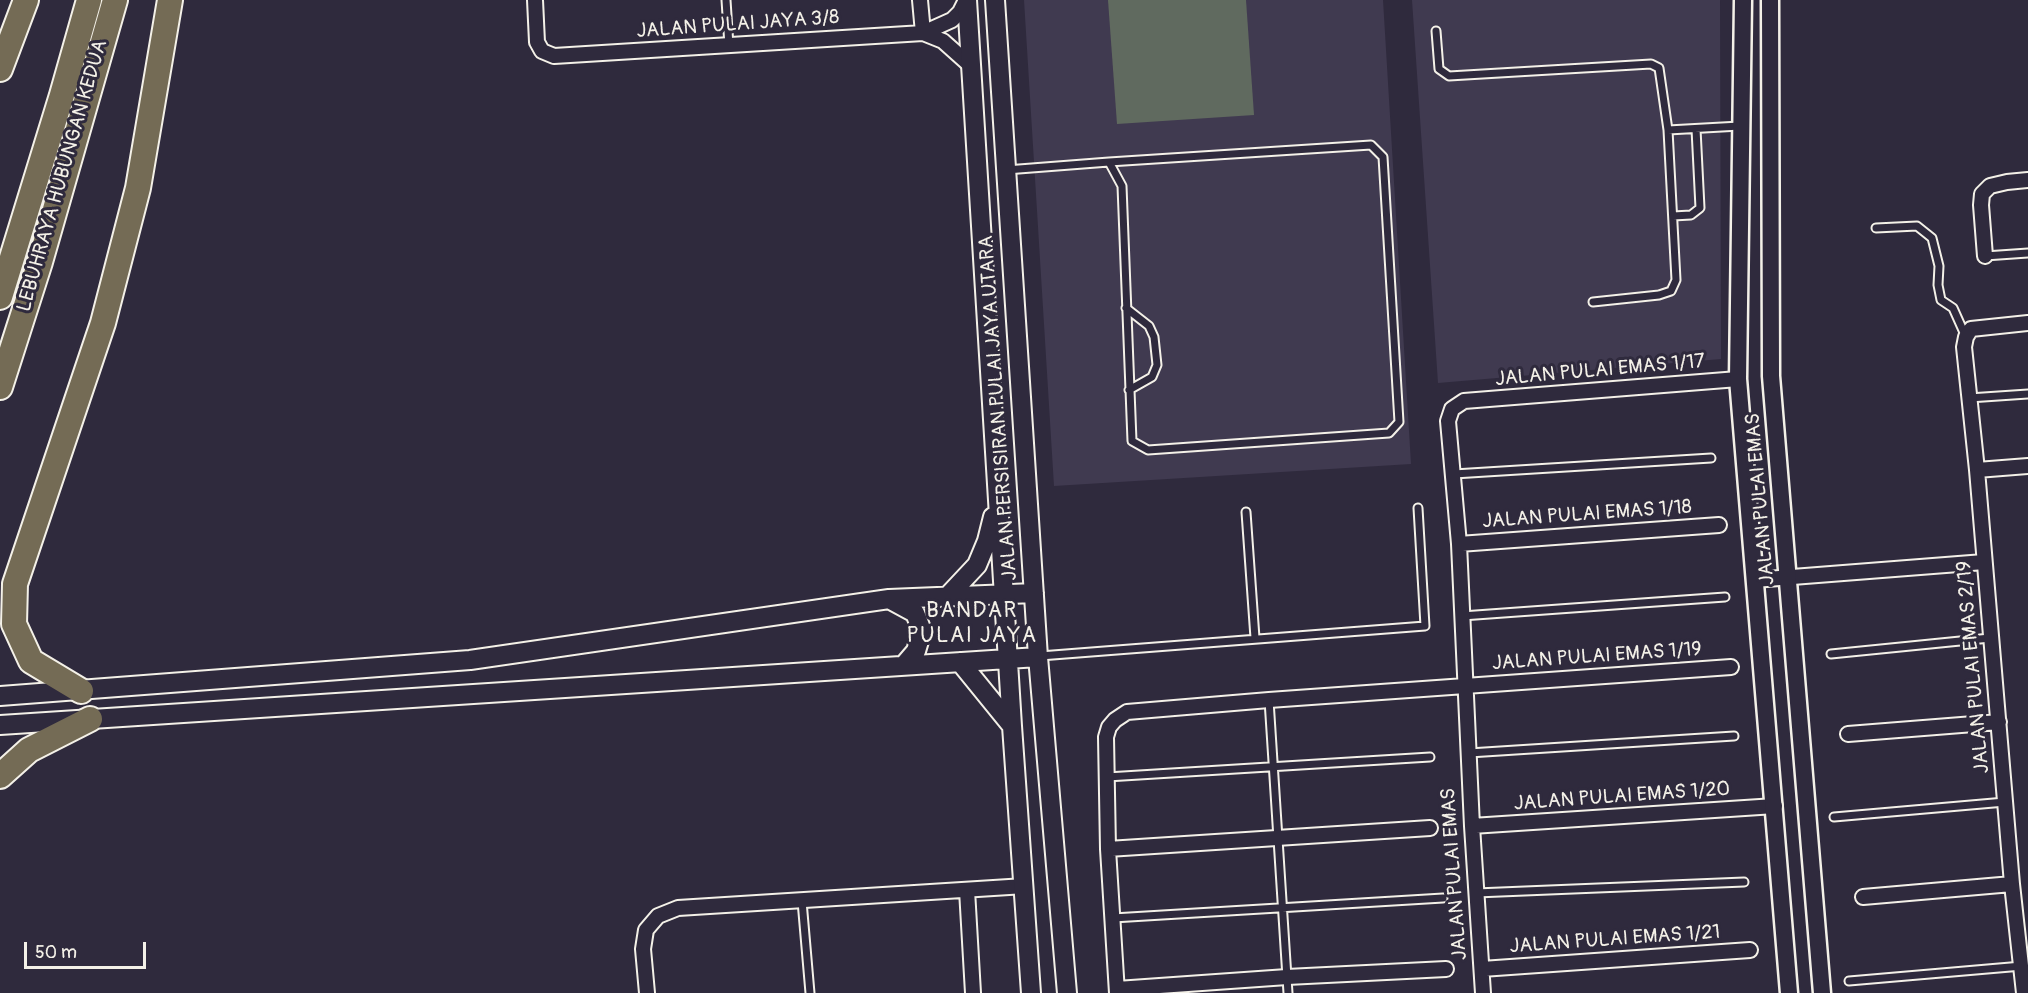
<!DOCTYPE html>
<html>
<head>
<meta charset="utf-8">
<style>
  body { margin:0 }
  #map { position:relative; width:2028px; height:993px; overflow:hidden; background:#2f2a3d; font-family:Pangolin,sans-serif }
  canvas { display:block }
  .scale { position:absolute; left:24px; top:942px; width:122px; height:27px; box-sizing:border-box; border:3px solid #f4f1e8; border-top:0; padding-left:8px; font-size:18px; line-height:21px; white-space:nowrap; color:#f4f1e8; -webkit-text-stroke:4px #2f2a3d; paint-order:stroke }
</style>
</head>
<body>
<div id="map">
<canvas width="2028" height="993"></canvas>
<div class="scale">50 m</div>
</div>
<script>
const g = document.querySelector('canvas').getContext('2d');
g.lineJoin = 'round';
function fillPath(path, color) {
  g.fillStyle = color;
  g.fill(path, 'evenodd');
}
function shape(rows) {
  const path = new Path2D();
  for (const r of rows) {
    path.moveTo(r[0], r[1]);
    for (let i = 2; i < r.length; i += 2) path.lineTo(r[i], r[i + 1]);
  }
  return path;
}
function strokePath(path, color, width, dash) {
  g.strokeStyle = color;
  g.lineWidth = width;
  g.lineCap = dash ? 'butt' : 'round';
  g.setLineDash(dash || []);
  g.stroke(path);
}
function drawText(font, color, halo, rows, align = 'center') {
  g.font = font + ' Pangolin,sans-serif';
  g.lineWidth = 6;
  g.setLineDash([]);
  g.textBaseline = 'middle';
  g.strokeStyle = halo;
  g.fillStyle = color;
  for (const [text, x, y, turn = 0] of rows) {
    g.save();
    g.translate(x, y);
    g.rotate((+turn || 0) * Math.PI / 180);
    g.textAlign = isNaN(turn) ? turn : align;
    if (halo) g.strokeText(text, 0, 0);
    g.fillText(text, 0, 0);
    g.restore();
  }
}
const built = shape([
  [1024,0,1383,0,1411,464,1054,486],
  [1412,0,1720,0,1721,359,1438,383]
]);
const green = shape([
  [1108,0,1246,0,1254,115,1117,124]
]);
const service = shape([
  [726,0,729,46],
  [1436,31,1439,69,1449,76,1651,64,1659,68,1668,130,1740,126],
  [1006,170,1109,162,1122,186,1132,441,1148,450,1389,433,1399,422,1383,157,1371,145,1109,162],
  [1673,216,1691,215,1700,208,1696,129],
  [1876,228,1917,226,1932,238,1939,266,1938,285,1941,300,1953,308,1966,337],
  [1985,256,2028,253],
  [1593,302,1659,295,1671,291,1676,280,1668,130],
  [1126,308,1149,326,1154,337,1157,365,1152,377,1129,390],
  [1969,398,2028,394],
  [1454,474,1711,458],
  [1246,512,1255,638],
  [1462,616,1725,597],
  [1831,654,1990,638],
  [1040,656,1425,626,1418,508],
  [1269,700,1288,993],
  [1469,753,1734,736],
  [1107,777,1430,757],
  [1834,817,2005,802],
  [1476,893,1744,882],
  [802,901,810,993],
  [1113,918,1443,898],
  [1849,981,2022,966]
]);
const minor = shape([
  [535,0,537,42,542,51,554,56,923,33,952,20,960,12,966,0],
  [920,0,923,33],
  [923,33,943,41,971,66],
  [1985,256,1981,205,1982,194,1990,186,2007,182,2028,180],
  [1977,470,2028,466],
  [1459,544,1719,525],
  [1754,580,1984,562],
  [1848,734,1999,722],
  [1472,826,1775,806],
  [1108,849,1430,828],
  [967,890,973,993],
  [1863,897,2012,884],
  [1482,969,1750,950],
  [1117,989,1287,977,1446,969],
  [647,993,643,949,646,930,658,916,678,908,1025,886],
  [1117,993,1108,849,1106,737,1109,727,1115,720,1127,712,1269,700,1731,667],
  [1483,993,1472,826,1459,544,1448,421,1452,409,1464,401,1738,379],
  [2024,993,2012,884,1977,470,1964,347,1966,337,1971,329,2028,323]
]);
const tertiary = shape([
  [1743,0,1738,379,1789,993],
  [1770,0,1771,376,1822,993]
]);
const secondary = shape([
  [967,0,1012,726,1031,993],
  [995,0,1038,657,1067,993],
  [947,597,977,565,987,541,993,517],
  [891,600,915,613,922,631,916,651,904,665],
  [960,662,1012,726],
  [0,696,470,660,889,599,1034,593],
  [0,725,1038,657]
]);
const motorway = shape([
  [0,69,26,0],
  [0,297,62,95,89,0],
  [0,387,40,262,115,0],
  [81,691,31,661,14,624,15,584,103,323,138,188,170,0],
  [0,776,29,750,90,719]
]);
const streetNames = [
  ["JALAN PULAI JAYA 3/8",738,25,-4],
  ["LEBUHRAYA HUBUNGAN KEDUA",63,176,-74],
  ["JALAN PULAI EMAS 1/17",1600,371,-5],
  ["JALAN PERSISIRAN PULAI JAYA UTARA",999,408,-94],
  ["JALAN PULAI EMAS",1761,499,-95],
  ["JALAN PULAI EMAS 1/18",1587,515,-4],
  ["JALAN PULAI EMAS 1/19",1597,657,-4],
  ["JALAN PULAI EMAS 2/19",1974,667,-95],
  ["JALAN PULAI EMAS 1/20",1622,797,-4],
  ["JALAN PULAI EMAS",1455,874,-94],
  ["JALAN PULAI EMAS 1/21",1615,940,-4]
];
const quarterNames = [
  ["BANDAR",972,611],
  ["PULAI JAYA",972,636]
];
fillPath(built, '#403a50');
fillPath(green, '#606a5f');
strokePath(service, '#f4f1e8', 11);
strokePath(minor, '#f4f1e8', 18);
strokePath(tertiary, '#f4f1e8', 21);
strokePath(secondary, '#f4f1e8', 22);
strokePath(motorway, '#f4f1e8', 28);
strokePath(service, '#2f2a3d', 7);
strokePath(minor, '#2f2a3d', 14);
strokePath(tertiary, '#2f2a3d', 16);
strokePath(secondary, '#2f2a3d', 18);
strokePath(motorway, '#746b55', 24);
drawText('20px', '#f4f1e8', '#2f2a3d', streetNames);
g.letterSpacing = '1.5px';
drawText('22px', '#f4f1e8', '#2f2a3d', quarterNames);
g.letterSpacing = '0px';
</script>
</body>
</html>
